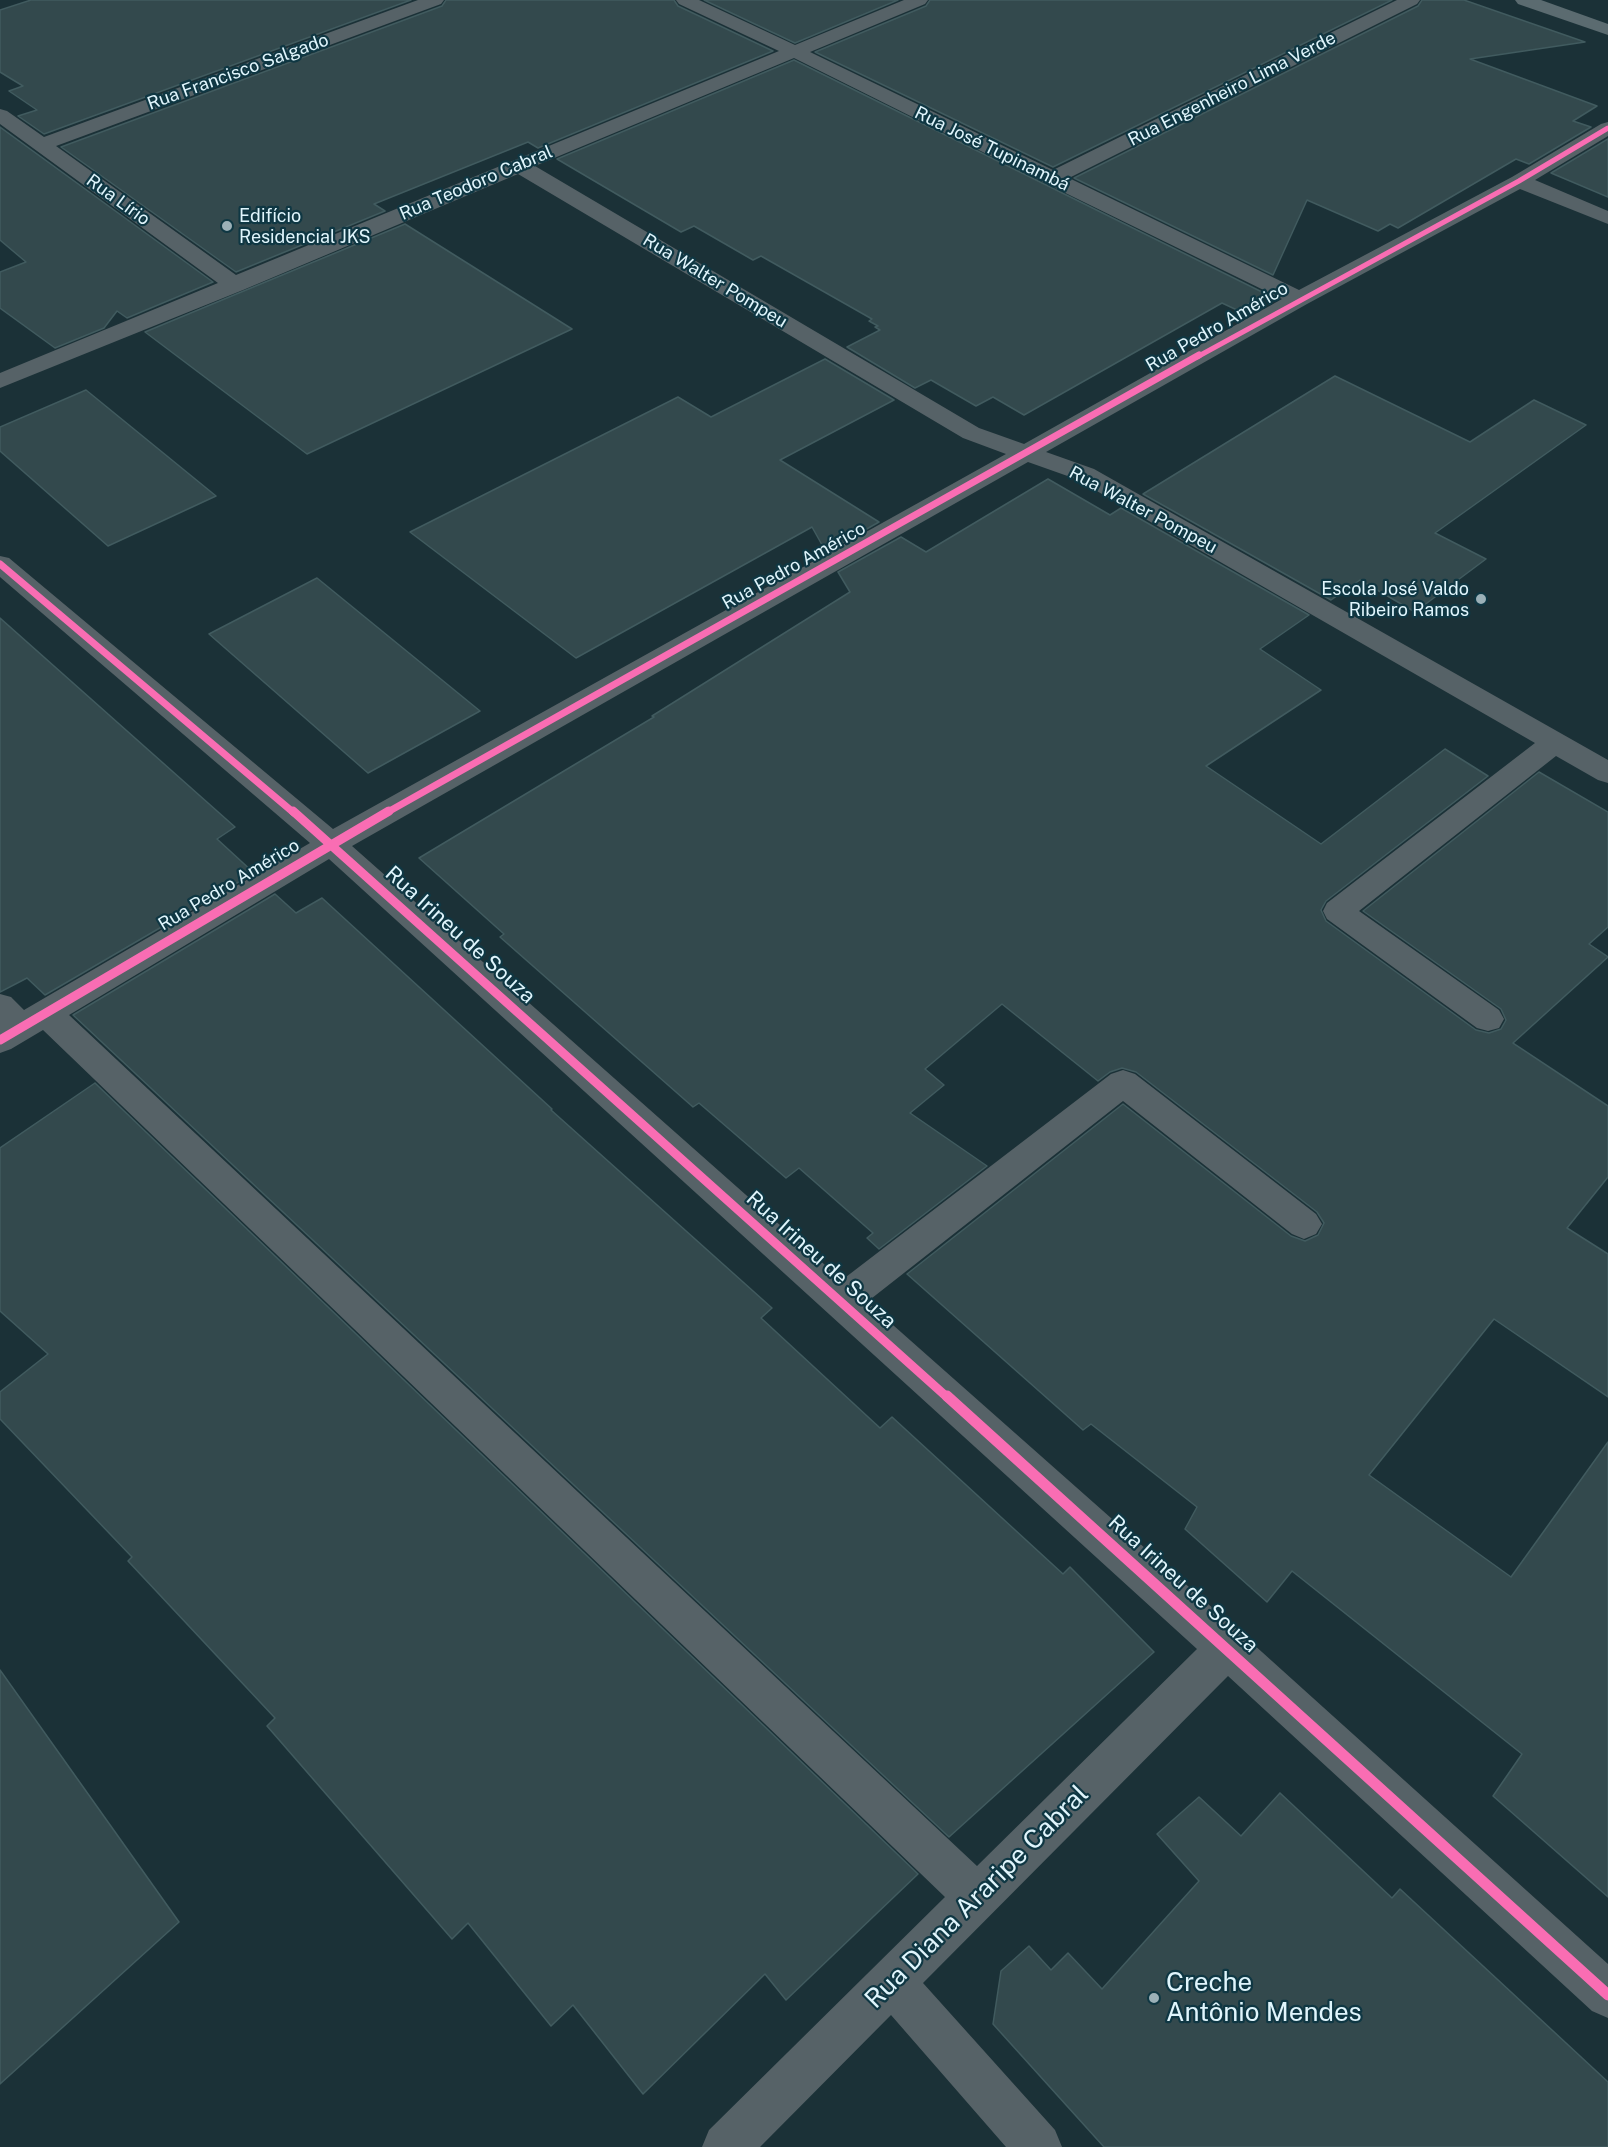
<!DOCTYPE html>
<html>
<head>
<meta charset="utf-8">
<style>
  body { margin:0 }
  canvas { display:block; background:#1b3137 }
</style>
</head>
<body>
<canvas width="1608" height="2147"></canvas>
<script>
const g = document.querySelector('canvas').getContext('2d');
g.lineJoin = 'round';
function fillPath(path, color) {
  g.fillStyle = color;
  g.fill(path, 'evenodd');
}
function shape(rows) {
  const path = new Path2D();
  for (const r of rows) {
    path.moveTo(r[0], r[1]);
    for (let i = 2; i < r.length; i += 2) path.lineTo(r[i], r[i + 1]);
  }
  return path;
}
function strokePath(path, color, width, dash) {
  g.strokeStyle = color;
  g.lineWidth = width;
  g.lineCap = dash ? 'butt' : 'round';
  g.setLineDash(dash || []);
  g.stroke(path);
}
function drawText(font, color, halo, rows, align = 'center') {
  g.font = font + ' "Public Sans",sans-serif';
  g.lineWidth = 4.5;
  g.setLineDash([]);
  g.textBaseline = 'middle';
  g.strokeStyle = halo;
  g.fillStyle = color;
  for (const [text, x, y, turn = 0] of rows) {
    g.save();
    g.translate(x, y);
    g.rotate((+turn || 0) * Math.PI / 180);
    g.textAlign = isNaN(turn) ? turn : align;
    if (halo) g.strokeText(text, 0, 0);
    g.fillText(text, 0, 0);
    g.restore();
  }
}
const building = shape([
  [31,0,411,0,44,134,18,116,37,110,9,91,23,86,0,72,0,10,31,0],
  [446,0,674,0,678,6,773,51,538,148,528,142,374,204,385,211,236,272,61,147,442,6,446,0],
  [704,0,898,0,795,43,704,0],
  [930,0,1392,0,1053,167,815,52,926,6,930,0],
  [1422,0,1464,0,1585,42,1470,59,1597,106,1573,121,1591,127,1529,164,1516,159,1398,228,1390,224,1378,231,1307,200,1273,275,1074,178,1418,6,1422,0],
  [794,60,1264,293,1263,296,1237,310,1222,303,1024,415,993,397,976,406,931,380,915,388,847,347,880,330,875,327,878,326,869,321,872,319,761,256,753,260,694,226,681,232,557,159,794,60],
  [0,127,213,282,127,318,117,311,104,328,55,348,0,308,0,272,26,262,0,240,0,127],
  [1608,139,1608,197,1551,173,1608,139],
  [405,224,572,329,307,454,145,332,405,224],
  [825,359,894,400,780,460,879,522,826,552,812,527,576,658,410,532,678,397,711,417,825,359],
  [1335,376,1470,442,1534,400,1586,425,1435,533,1486,559,1415,612,1360,580,1331,600,1143,494,1335,376],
  [86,390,216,496,108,546,0,451,0,427,86,390],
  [1048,479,1110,515,1121,508,1309,615,1260,649,1321,690,1206,766,1321,844,1445,749,1488,776,1326,901,1321,910,1326,921,1476,1030,1489,1033,1501,1029,1506,1020,1501,1009,1363,911,1539,772,1608,812,1608,927,1589,944,1608,957,1513,1043,1608,1106,1608,1177,1567,1228,1608,1254,1608,1397,1494,1319,1369,1475,1511,1577,1608,1442,1608,1897,1493,1796,1522,1754,1292,1571,1267,1602,1185,1529,1197,1507,1091,1424,1083,1430,907,1274,1123,1104,1291,1236,1305,1241,1318,1235,1324,1223,1317,1212,1136,1072,1122,1068,1110,1072,1098,1081,1002,1004,925,1069,944,1085,910,1113,987,1166,879,1249,867,1238,873,1233,799,1168,786,1178,699,1103,693,1107,500,937,504,934,419,858,654,717,652,716,850,592,838,572,901,537,926,552,1048,479],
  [317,578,480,711,368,773,209,634,317,578],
  [0,618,235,827,217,839,254,873,45,995,27,978,0,992,0,618],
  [275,894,296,913,322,898,552,1109,551,1110,772,1308,761,1318,880,1428,892,1417,1063,1574,1070,1567,1154,1652,949,1837,73,1015,275,894],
  [95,1083,918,1874,786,2000,765,1974,643,2094,573,2005,551,2026,468,1923,452,1939,267,1726,275,1718,128,1561,132,1557,0,1419,0,1392,48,1354,0,1311,0,1148,95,1083],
  [0,1670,179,1922,0,2084,0,1670],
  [1280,1793,1392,1898,1400,1889,1608,2082,1608,2147,1104,2147,993,2024,1001,1971,1029,1946,1051,1970,1068,1953,1102,1989,1199,1881,1157,1834,1199,1797,1241,1836,1280,1793]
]);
const minor = shape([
  [418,0,444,0,441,4,56,146,236,275,779,51,679,4,676,0,699,0,795,45,904,0,928,0,925,4,810,52,1053,170,1397,0,1420,0,1417,4,1069,178,1299,290,1512,177,1601,124,1608,122,1608,136,1535,180,1608,211,1608,224,1520,189,1307,304,1046,452,1094,469,1608,760,1608,783,1598,780,1556,756,1359,911,1499,1010,1504,1019,1499,1028,1488,1031,1477,1028,1327,919,1323,911,1327,903,1535,743,1076,479,1028,462,352,846,842,1280,1111,1074,1123,1070,1135,1074,1316,1214,1322,1224,1316,1234,1304,1239,1292,1234,1123,1101,867,1302,1242,1634,1608,1964,1608,2018,1592,2011,1228,1676,923,1983,1055,2130,1062,2147,1006,2147,891,2015,760,2147,702,2147,709,2130,945,1897,43,1030,11,1049,0,1053,0,994,11,997,24,1010,310,843,0,577,0,556,9,558,333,829,1006,454,963,438,518,174,243,290,0,388,0,373,218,283,0,124,0,109,7,111,44,137,418,0],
  [794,58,1045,183,1282,299,1024,444,979,428,535,166,794,58],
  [329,859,1197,1649,977,1866,69,1015,329,859]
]);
const major = shape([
  [1515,0,1541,0,1608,24,1608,35,1518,4,1515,0]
]);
const cyclewayFar3 = shape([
  [1197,357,1519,181,1608,128]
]);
const cyclewayFar2 = shape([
  [0,564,294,813],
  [386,813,1199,355]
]);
const cyclewayFar1 = shape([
  [293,811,948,1398],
  [0,1040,389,811]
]);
const cycleway = shape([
  [947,1396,1608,1995]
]);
const markers = [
  [227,226,6,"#9bb0b7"],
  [1481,599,6,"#9bb0b7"],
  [1154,1998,6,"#9bb0b7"]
];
const farStreetnames = [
  ["Rua Francisco Salgado",238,72,-20],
  ["Rua Engenheiro Lima Verde",1232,89,-27],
  ["Rua José Tupinambá",992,149,26],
  ["Rua Teodoro Cabral",476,183,-23],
  ["Rua Lírio",118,200,36],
  ["Rua Walter Pompeu",715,281,31],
  ["Rua Pedro Américo",1217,327,-30],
  ["Rua Walter Pompeu",1143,510,28],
  ["Rua Pedro Américo",794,566,-29],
  ["Rua Pedro Américo",229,885,-31]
];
const farPoinames = [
  ["Edifício",239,216],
  ["Residencial JKS",239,237],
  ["Escola José Valdo",1469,589,"right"],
  ["Ribeiro Ramos",1469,610,"right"]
];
const streetNames = [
  ["Rua Irineu de Souza",460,935,42],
  ["Rua Irineu de Souza",821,1260,42],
  ["Rua Irineu de Souza",1183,1584,42]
];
const nearStreetnames = [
  ["Rua Diana Araripe Cabral",977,1897,-45]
];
const nearPoinames = [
  ["Creche",1166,1983],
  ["Antônio Mendes",1166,2013]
];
fillPath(building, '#33494d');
strokePath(building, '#415b5f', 1.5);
fillPath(minor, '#566267');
fillPath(major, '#5b6b70');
strokePath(cyclewayFar3, '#f96db3', 5);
strokePath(cyclewayFar2, '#f96db3', 7);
strokePath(cyclewayFar1, '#f96db3', 9);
strokePath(cycleway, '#f96db3', 11);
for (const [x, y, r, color] of markers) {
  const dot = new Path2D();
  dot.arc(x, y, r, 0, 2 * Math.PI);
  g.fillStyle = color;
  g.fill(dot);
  strokePath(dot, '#0f3743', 2);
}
drawText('18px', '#e0f5fc', '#0f3743', farStreetnames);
drawText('18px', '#e0f5fc', '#0f3743', farPoinames, 'left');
drawText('21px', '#e0f5fc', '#0f3743', streetNames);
drawText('26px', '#e0f5fc', '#0f3743', nearStreetnames);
drawText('26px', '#e0f5fc', '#0f3743', nearPoinames, 'left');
</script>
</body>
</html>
